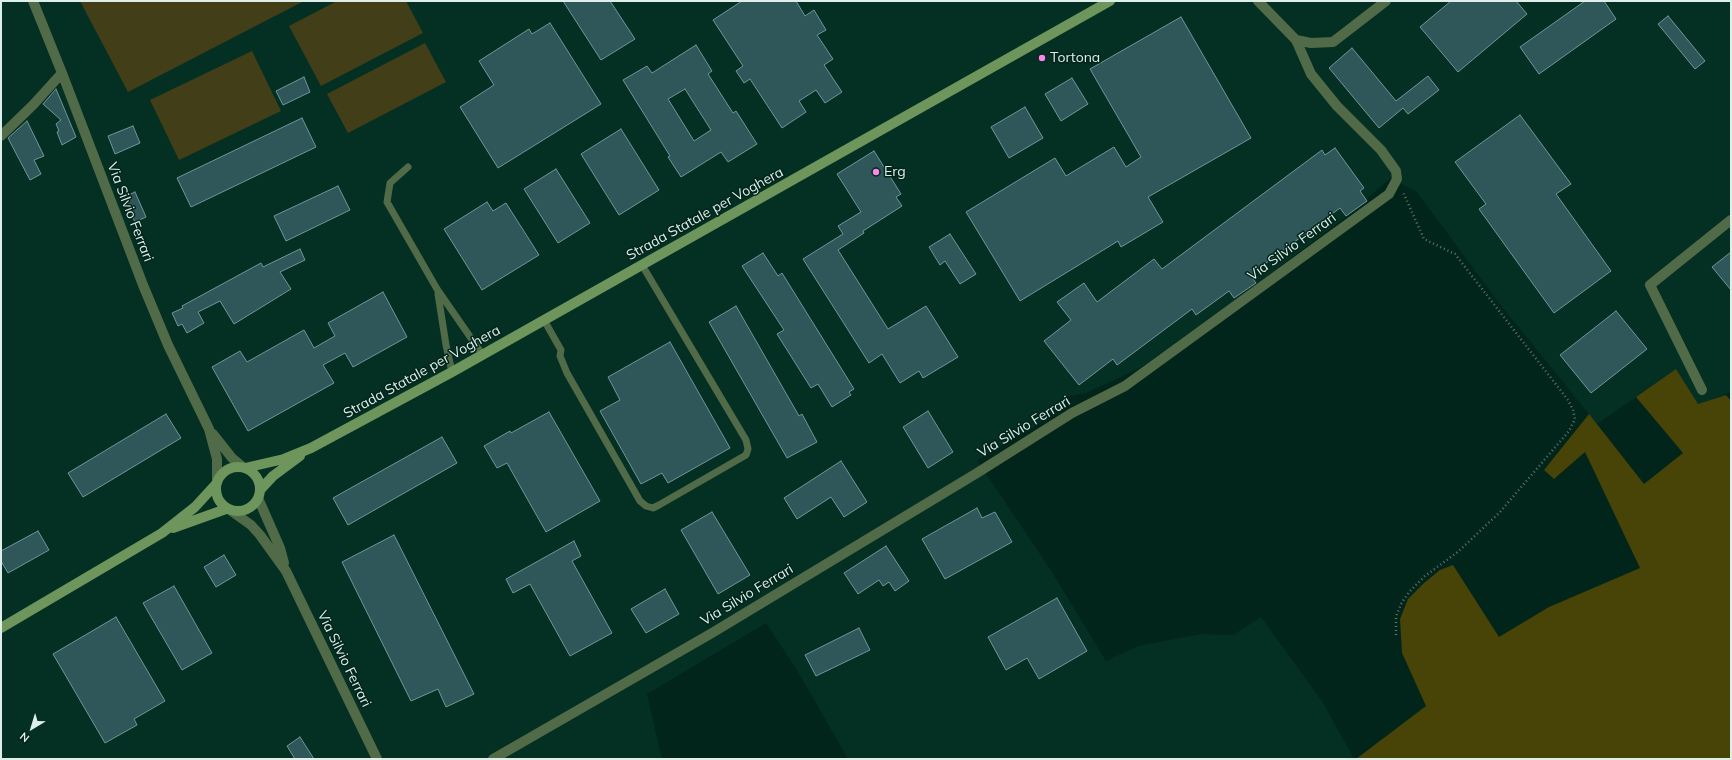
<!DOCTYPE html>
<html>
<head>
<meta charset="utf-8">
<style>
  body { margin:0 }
  #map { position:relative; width:1732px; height:760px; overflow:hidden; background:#02251b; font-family:Mulish,sans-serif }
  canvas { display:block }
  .frame { position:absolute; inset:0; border:2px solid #ddefe8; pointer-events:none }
  .north { position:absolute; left:12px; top:708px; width:40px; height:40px; -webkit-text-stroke:3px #02251b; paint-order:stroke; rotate:218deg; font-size:11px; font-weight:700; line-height:16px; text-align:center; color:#ddefe8 }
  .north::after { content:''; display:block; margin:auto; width:14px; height:18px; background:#ddefe8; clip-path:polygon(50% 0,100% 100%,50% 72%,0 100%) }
</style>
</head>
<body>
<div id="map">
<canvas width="1732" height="760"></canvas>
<div class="frame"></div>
<div class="north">N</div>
</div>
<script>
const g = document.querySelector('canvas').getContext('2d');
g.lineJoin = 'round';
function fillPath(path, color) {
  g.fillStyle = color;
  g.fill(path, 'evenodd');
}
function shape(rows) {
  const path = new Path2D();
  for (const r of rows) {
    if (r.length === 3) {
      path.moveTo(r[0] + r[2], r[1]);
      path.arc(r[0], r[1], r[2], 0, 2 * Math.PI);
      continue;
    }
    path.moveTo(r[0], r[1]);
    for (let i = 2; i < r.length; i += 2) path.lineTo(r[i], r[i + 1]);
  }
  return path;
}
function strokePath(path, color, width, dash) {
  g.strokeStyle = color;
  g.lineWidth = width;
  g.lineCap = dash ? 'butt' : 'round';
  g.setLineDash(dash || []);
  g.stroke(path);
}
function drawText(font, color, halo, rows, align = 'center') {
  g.font = font + ' Mulish,sans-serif';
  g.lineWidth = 3;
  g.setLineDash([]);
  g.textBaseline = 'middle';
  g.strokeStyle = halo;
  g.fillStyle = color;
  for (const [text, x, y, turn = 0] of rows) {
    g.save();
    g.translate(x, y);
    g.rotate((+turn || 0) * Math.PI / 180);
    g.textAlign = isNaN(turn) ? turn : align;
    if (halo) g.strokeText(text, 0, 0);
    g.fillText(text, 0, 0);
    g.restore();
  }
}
const built = shape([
  [1,1,1731,1,1731,392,1698,405,1676,369,1597,424,1499,303,1416,191,1390,179,1366,199,1367,201,1235,300,1140,368,1086,393,1065,397,1060,408,1031,429,977,460,1052,572,1106,661,1138,646,1201,634,1233,635,1261,617,1322,701,1354,759,848,759,797,670,766,623,647,694,662,759,1,759]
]);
const green = shape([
  [80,1,304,1,128,92],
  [337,1,406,1,423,33,321,86,289,26],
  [425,43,446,82,348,133,327,94],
  [252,51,281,111,179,160,150,100]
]);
const forest = shape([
  [1676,369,1698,404,1726,395,1731,401,1731,759,1356,759,1426,706,1402,653,1400,619,1408,599,1424,583,1440,570,1453,565,1499,637,1549,607,1640,568,1585,452,1554,479,1544,470,1589,414,1644,484,1683,453,1636,397]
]);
const building = shape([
  [563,1,610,1,635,39,601,60,563,1],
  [742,1,796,1,805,16,814,10,826,30,817,35,833,59,824,65,842,92,825,103,816,90,799,101,806,112,782,128,750,79,744,83,736,71,743,66,713,20,742,1],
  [1451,1,1516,1,1527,14,1458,72,1420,27,1451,1],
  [1585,1,1604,1,1616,19,1539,74,1520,47,1585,1],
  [1668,16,1705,61,1695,69,1658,24,1668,16],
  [1181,17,1251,138,1148,197,1163,222,1121,247,1118,241,1020,301,966,212,1055,158,1066,176,1114,147,1126,167,1141,157,1090,69,1181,17],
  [550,23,601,104,498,168,460,107,494,85,479,61,529,29,532,34,550,23],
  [696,45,712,71,708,74,733,113,736,111,757,144,728,162,721,152,681,177,668,157,670,156,623,80,647,66,652,73,696,45],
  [685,89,711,130,694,141,668,99,685,89],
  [1352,48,1396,101,1428,76,1439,90,1408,114,1403,108,1379,128,1329,68,1352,48],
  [304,77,310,92,283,105,276,91,304,77],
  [1072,78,1088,104,1061,121,1045,94,1072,78],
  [56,89,76,137,62,145,57,132,59,131,56,124,61,120,43,104,56,89],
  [1025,107,1043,138,1009,158,991,127,1025,107],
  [1520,115,1571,184,1556,194,1611,271,1554,313,1479,209,1486,204,1455,162,1520,115],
  [302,118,316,147,191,207,177,178,302,118],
  [27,121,44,156,34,160,41,174,30,180,8,138,27,121],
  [133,126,140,143,115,154,108,136,133,126],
  [621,129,659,190,619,215,581,154,621,129],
  [1335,148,1364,188,1360,191,1367,201,1346,216,1340,208,1250,275,1256,283,1234,298,1229,291,1196,315,1192,309,1117,365,1113,359,1079,385,1044,341,1071,320,1057,302,1084,283,1097,302,1154,259,1162,269,1322,150,1325,155,1335,148],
  [874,151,901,194,896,197,902,206,863,231,864,233,838,250,888,329,926,306,958,357,923,378,919,371,900,383,882,354,869,363,803,259,843,234,838,226,861,212,837,174,874,151],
  [556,169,590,223,558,243,524,189,556,169],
  [338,186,350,210,286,241,274,216,338,186],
  [135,192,146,217,135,222,124,197,135,192],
  [487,202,493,211,506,203,539,255,482,290,444,229,487,202],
  [950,234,976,274,960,284,945,261,940,265,929,247,950,234],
  [300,249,305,260,280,272,291,289,234,324,220,301,198,312,204,323,187,333,182,324,178,326,172,313,183,308,182,306,261,263,263,267,300,249],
  [1731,252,1731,290,1712,267,1731,252],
  [763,253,778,276,782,273,854,389,849,392,851,395,832,407,818,384,811,388,777,334,784,330,742,266,763,253],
  [383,292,407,337,353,367,345,353,323,365,334,383,248,431,212,367,240,351,247,362,304,330,314,348,335,336,328,323,383,292],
  [736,306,799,416,802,414,817,442,787,458,709,322,736,306],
  [1616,311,1647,349,1591,393,1560,355,1616,311],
  [670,342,730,448,668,483,662,473,641,484,600,411,620,400,608,377,670,342],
  [928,411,953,452,928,468,903,427,928,411],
  [549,412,600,501,546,532,507,463,497,468,484,446,510,431,511,433,549,412],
  [166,414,181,438,83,497,68,473,166,414],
  [442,437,457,463,348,525,333,498,442,437],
  [841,461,867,502,844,517,831,497,797,519,784,498,841,461],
  [977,508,982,518,995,512,1012,542,945,579,922,539,977,508],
  [712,512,750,575,718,594,681,530,712,512],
  [38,531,49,550,8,573,1,561,1,551,38,531],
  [394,535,474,694,446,707,438,689,411,701,342,562,394,535],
  [574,541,581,556,572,561,612,633,570,656,530,584,513,593,506,579,574,541],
  [886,546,909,581,895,591,889,582,883,586,879,580,858,594,844,573,886,546],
  [224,555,236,575,216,587,204,567,224,555],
  [174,586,212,653,182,670,143,603,174,586],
  [665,589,679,614,646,633,631,609,665,589],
  [1057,598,1087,651,1039,679,1027,658,1006,670,988,637,1057,598],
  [116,617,165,701,134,719,137,725,105,743,53,654,116,617],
  [859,628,870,650,816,676,805,655,859,628],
  [300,737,314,759,295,759,287,746,300,737]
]);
const path = shape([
  [1396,635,1396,617,1401,604,1409,592,1425,576,1459,551,1500,512,1569,431,1575,419,1573,410,1568,400,1455,254,1424,239,1403,192]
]);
const service = shape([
  [408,167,390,183,387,202,437,289,482,354],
  [438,294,446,345,452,372],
  [544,320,561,350,560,356,567,373,640,501,646,506,653,508,659,505,746,455,748,449,746,440,642,265]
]);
const minor = shape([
  [33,1,62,73,143,285,168,345,209,429,217,459,217,481],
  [1258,1,1296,40,1311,43,1333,42,1386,1],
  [1,136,33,105,62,73],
  [1702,390,1650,285,1731,220],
  [213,434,232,458,243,467],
  [258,498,280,548,284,563],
  [230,510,251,525,260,535,286,571,377,759],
  [493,759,712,633,977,473,1072,413,1125,386,1389,194,1397,179,1396,171,1381,150,1337,106,1311,74,1296,40]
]);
const secondary = shape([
  [238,489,22],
  [245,468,284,459,311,448,452,372,1110,1],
  [260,490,273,476,300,456],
  [173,528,226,509],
  [1,628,162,533,195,507,216,484]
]);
const markers = [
  [1042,58,4,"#fa87e6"],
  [876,172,4,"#fa87e6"]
];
const poiNames = [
  ["Tortona",1050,58],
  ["Erg",884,172]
];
const streetNames = [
  ["Via Silvio Ferrari",130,212,69],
  ["Strada Statale per Voghera",705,214,-29],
  ["Via Silvio Ferrari",1292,247,-36],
  ["Strada Statale per Voghera",422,372,-29],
  ["Via Silvio Ferrari",1024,427,-31],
  ["Via Silvio Ferrari",747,595,-31],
  ["Via Silvio Ferrari",344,659,64]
];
fillPath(built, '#043024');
fillPath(green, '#413e18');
fillPath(forest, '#484307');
fillPath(building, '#2f5659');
strokePath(building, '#6e979a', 1);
strokePath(path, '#5b776e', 2.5, [1, 3]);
strokePath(service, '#516a47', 7);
strokePath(minor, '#516a47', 10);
strokePath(secondary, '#6d955c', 10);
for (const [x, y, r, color] of markers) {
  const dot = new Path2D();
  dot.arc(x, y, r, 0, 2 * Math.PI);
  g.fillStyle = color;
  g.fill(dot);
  strokePath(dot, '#02251b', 1.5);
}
drawText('14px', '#ddefe8', '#02251b', poiNames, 'left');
drawText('14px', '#ddefe8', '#02251b', streetNames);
</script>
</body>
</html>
